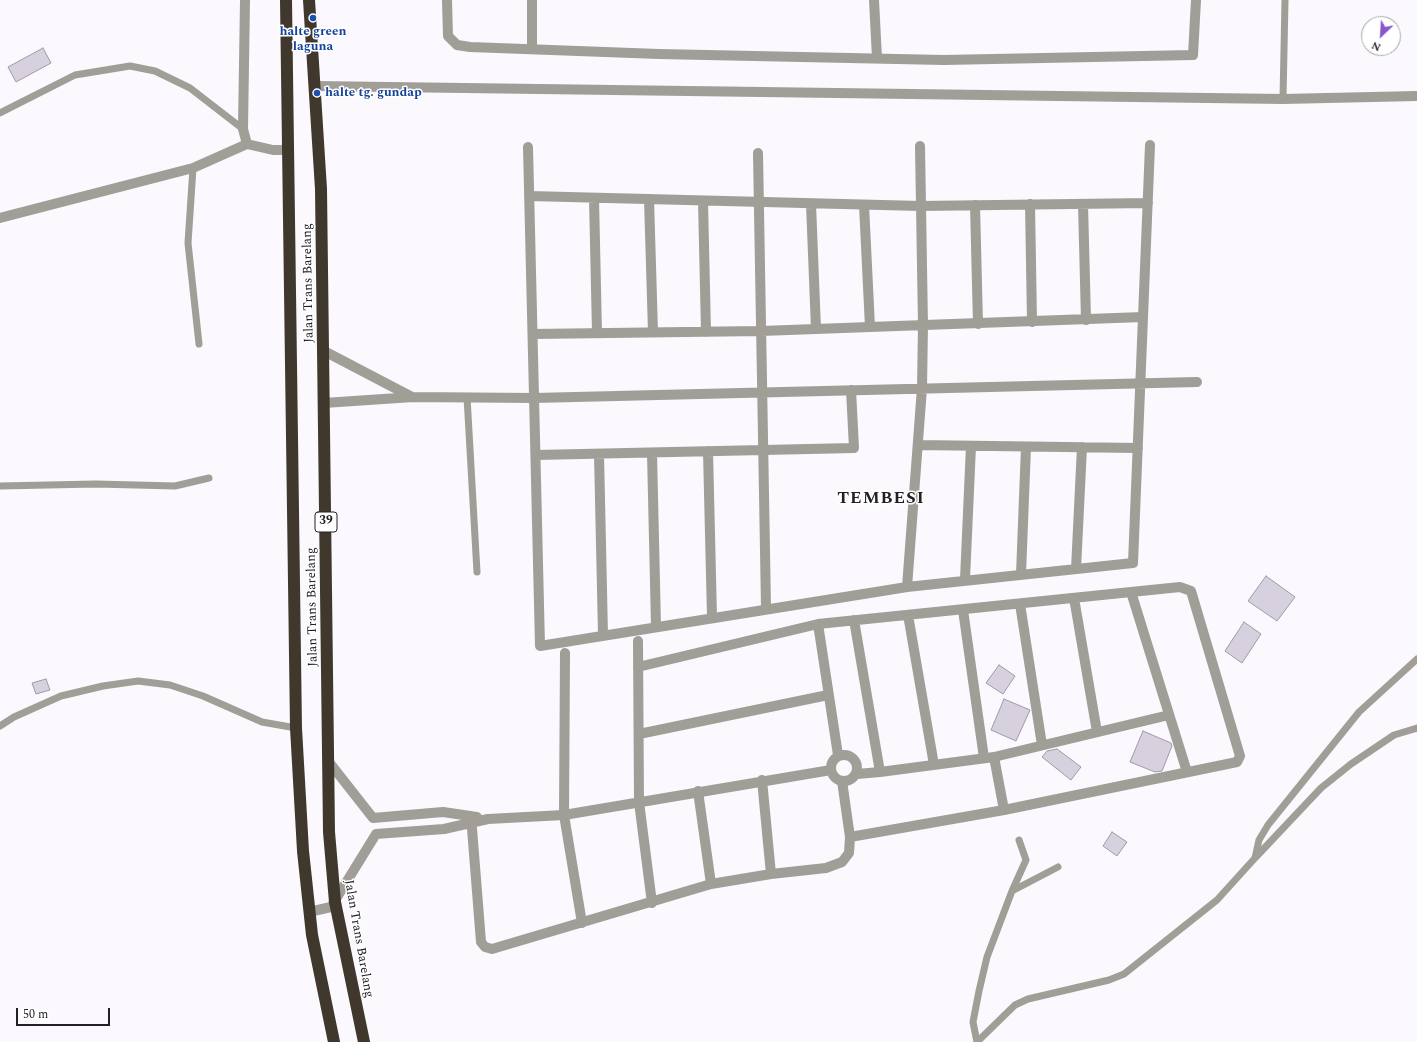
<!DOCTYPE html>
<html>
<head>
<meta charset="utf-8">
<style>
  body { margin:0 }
  #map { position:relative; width:1417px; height:1042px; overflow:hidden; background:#fbf8fe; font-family:Spectral,serif }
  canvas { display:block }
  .north { position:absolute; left:1361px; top:16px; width:40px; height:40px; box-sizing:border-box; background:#fff; border:1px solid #a7a6a8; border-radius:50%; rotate:205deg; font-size:11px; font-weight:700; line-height:16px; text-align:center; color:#222025 }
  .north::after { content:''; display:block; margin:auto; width:14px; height:18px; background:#8756cf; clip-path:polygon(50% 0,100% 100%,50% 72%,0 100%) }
  .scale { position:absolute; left:16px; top:1008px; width:94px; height:18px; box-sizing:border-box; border:2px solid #222025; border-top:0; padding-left:5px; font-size:12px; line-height:14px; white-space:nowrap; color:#222025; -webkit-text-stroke:3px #fff; paint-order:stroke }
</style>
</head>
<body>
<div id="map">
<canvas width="1417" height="1042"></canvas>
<div class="north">N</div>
<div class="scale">50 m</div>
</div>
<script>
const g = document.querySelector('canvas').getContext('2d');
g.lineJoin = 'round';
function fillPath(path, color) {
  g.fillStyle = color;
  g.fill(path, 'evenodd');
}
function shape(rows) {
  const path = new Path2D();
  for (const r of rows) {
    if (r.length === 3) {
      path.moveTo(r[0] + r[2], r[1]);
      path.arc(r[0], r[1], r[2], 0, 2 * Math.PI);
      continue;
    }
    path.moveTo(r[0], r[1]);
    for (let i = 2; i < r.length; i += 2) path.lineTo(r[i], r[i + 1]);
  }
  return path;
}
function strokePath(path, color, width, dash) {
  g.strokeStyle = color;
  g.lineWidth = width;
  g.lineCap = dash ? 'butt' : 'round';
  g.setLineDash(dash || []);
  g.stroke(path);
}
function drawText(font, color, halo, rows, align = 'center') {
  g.font = font + ' Spectral,serif';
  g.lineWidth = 3;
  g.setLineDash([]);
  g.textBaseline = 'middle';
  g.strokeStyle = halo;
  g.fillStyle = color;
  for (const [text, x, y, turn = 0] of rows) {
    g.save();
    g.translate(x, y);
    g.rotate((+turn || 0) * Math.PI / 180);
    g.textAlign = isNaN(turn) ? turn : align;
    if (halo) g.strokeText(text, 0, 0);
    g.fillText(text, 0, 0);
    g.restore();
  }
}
const building = shape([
  [43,48,51,63,16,82,8,67,43,48],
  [1266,576,1295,597,1277,621,1248,601,1266,576],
  [1244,622,1261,634,1242,663,1225,651,1244,622],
  [999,665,1015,676,1003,694,986,683,999,665],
  [46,679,50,690,36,694,32,683,46,679],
  [1004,699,1030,710,1016,741,991,730,1004,699],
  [1143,731,1171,743,1172,746,1162,771,1155,772,1130,762,1143,731],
  [1057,749,1081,767,1071,780,1042,757,1047,751,1057,749],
  [1112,832,1127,842,1117,856,1103,846,1112,832]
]);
const lane = shape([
  [1283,99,1285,0],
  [0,113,75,75,130,66,155,71,190,88,243,129],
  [193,168,188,243,199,344],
  [467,397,477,572],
  [0,486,96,484,175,486,209,478],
  [0,726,14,717,61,696,103,686,138,681,170,685,203,696,262,722,296,728],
  [1255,858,1321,788,1351,764,1394,735,1417,728],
  [1058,867,1012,891,987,957,979,991,973,1022,977,1042,1015,1005,1028,999,1109,980,1124,974,1217,900,1255,858,1259,840,1268,825,1359,712,1417,659],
  [1012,891,1026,860,1019,840]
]);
const street = shape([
  [245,0,243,129,247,144],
  [447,0,448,36,457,45,470,47,659,54,944,60,1193,55,1196,0],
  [874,0,877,58],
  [532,49,532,0],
  [315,86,1283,99,1417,96],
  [528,147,540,646,907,587,1133,563,1150,145],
  [758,153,766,608],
  [529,196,921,206,1148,203],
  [594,198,597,333],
  [649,199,653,332],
  [703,201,706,332],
  [811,204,816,329],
  [1030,204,1032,322],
  [1083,204,1086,320],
  [864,205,870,327],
  [975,205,978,324],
  [0,218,193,168,247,144,273,150,289,150],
  [533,334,761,331,1143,317],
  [324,351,412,397],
  [324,403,413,397,534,398,1197,382],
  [918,445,1138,448],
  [708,451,712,617],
  [652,453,656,626],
  [599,454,603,635],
  [536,455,854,448,851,390],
  [1076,569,1082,447],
  [1021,574,1026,447],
  [965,579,971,446],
  [907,587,922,388,923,326,920,146],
  [1131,592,1187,772],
  [1074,598,1097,732],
  [1020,604,1042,745],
  [963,610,984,758],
  [908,615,934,765],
  [854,620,880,772],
  [818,624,838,755],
  [638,641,639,802,652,903],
  [565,653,564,815,582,923],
  [639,734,828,695],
  [844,768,13],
  [994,757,1004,810],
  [329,762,373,818,443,812,477,817],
  [857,774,880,772,994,757,1169,715],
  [762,780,771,874],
  [842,781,850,837],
  [698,791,711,884],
  [471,816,481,942,485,947,492,949,711,884,771,874,826,868,842,862,849,853,850,837,1004,810,1237,762,1240,756,1191,591,1180,587,818,624,638,667],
  [309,912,331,907,376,834,444,829,488,819,564,815,831,770]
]);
const highway = shape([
  [286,0,296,728,303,851,312,935,334,1042],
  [309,0,321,189,329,832,335,902,364,1042]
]);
const markers = [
  [313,18,4,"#1a4fb4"],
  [317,93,4,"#1a4fb4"]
];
const shields = [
  [326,522,22]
];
const shieldNames = [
  ["39",326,522]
];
const transitNames = [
  ["halte green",313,32],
  ["laguna",313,47],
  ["halte tg. gundap",325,93,"left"]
];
const streetNames = [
  ["Jalan Trans Barelang",309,283,-91],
  ["Jalan Trans Barelang",313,607,-91],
  ["Jalan Trans Barelang",358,939,80]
];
const districtNames = [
  ["TEMBESI",881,500]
];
fillPath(building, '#d7d0df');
strokePath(building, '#a099a8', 1);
strokePath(lane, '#a19d97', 7);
strokePath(street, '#a19d97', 10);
strokePath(highway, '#41382d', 12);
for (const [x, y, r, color] of markers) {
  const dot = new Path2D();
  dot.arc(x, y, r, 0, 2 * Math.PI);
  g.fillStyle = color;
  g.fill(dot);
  strokePath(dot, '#fff', 1.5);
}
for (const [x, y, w] of shields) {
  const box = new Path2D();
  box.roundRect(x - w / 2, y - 10, w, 20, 3);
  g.fillStyle = '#fff';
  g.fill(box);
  strokePath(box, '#222025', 1);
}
drawText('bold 12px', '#222025', null, shieldNames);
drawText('bold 13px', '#164399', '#fff', transitNames);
drawText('13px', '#222025', '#fff', streetNames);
g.letterSpacing = '1px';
drawText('bold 17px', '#222025', '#fff', districtNames);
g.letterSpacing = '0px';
</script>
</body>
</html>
